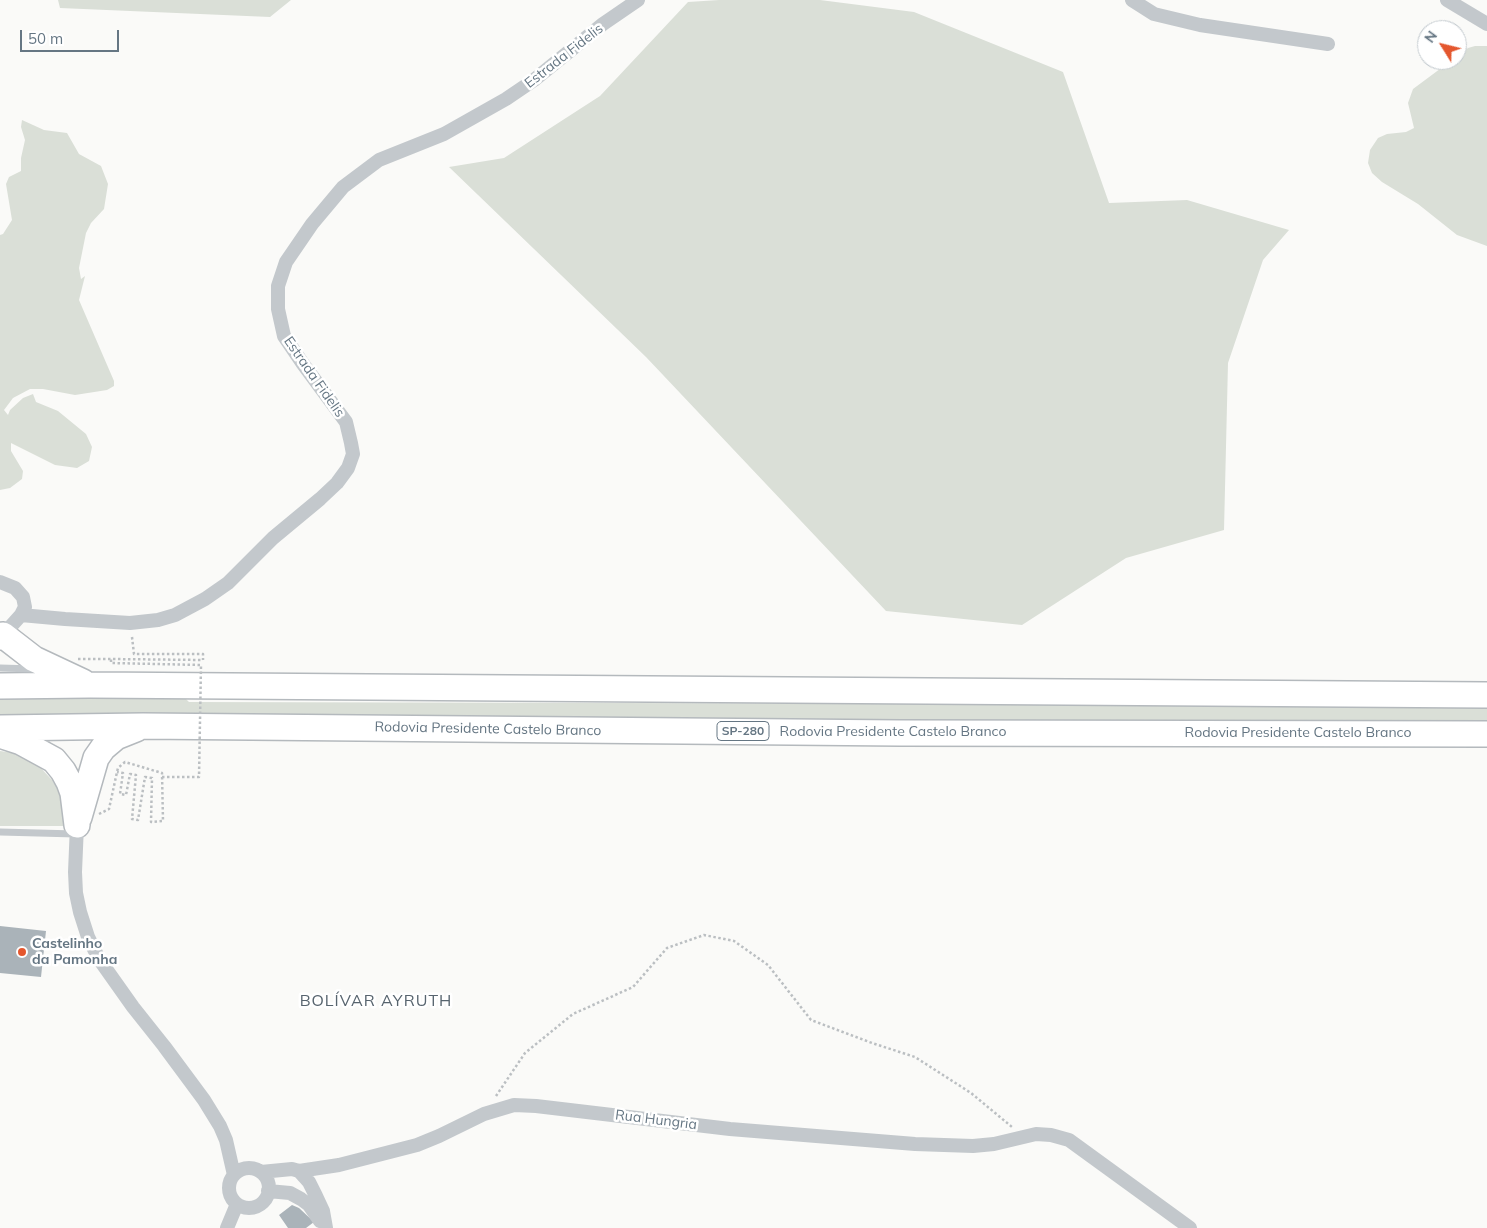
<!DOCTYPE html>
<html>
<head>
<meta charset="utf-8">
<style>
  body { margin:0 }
  #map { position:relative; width:1487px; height:1228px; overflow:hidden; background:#fafaf8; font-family:Mulish,sans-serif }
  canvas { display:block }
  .north { position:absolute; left:1417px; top:20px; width:50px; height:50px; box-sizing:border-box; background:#fff; border:1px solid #c1c8cd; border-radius:50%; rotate:306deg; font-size:14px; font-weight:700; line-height:20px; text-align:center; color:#657683 }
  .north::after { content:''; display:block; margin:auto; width:18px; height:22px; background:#e4572e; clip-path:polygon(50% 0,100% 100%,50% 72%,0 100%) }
  .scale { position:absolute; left:20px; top:30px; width:99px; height:22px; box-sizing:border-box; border:2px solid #657683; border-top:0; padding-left:6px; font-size:15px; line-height:18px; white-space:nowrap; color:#657683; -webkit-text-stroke:4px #fff; paint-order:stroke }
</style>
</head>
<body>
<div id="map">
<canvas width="1487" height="1228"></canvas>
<div class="north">N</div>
<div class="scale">50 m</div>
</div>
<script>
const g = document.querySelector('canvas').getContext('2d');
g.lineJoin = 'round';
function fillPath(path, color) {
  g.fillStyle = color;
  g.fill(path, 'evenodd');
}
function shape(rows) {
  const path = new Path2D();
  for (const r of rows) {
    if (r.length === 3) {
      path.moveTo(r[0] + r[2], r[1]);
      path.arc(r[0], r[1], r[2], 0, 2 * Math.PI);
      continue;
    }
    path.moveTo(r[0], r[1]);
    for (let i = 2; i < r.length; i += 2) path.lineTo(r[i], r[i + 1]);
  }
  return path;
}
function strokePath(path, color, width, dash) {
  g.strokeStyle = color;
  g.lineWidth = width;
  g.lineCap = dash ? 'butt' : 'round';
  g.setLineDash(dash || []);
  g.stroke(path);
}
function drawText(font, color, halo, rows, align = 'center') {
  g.font = font + ' Mulish,sans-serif';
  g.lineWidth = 5;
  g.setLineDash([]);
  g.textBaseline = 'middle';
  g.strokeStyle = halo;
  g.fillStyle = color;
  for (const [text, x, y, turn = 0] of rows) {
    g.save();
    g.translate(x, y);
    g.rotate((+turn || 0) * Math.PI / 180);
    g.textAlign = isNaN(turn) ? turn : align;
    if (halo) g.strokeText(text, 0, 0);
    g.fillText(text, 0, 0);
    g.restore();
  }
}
const green = shape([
  [58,0,291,0,270,17,60,8],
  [719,0,820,0,914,12,1063,72,1109,203,1187,200,1289,230,1263,260,1228,363,1224,530,1126,558,1022,625,886,611,646,357,449,167,504,158,600,96,688,2],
  [1475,46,1487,46,1487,246,1457,235,1418,204,1382,182,1372,173,1368,163,1370,150,1378,138,1387,134,1406,132,1414,128,1408,103,1413,89,1452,60,1457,60,1457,56,1468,48],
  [22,120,44,130,67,133,79,154,101,166,108,184,104,209,91,223,86,233,79,268,81,279,85,276,79,300,114,381,114,386,107,390,75,395,43,389,30,389,13,398,4,410,8,415,10,410,23,398,33,394,36,402,58,411,86,434,92,447,89,461,77,468,55,465,11,443,11,451,23,471,22,479,10,488,0,490,0,235,3,234,12,220,6,184,9,177,21,171,21,158,25,140,21,127],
  [0,699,186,699,189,702,1487,705,1487,724,0,716],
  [0,751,14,753,38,765,52,780,65,800,68,826,0,826]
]);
const building = shape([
  [0,926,46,931,41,977,0,973],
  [292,1205,299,1208,314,1222,306,1228,288,1228,279,1215]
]);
const path = shape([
  [132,637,134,654,203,654,203,660],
  [78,659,111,659],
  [99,814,109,809,117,772,118,768,125,762,162,773,163,821,151,822,152,778,145,777,138,820,132,819,136,775,130,774,126,795,120,794,123,773,117,772],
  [496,1096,525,1053,573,1014,633,987,667,948,704,935,734,941,768,965,811,1020,872,1043,915,1057,971,1093,1012,1127]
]);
const lane = shape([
  [0,668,34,669],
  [0,832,76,834]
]);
const street = shape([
  [1132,0,1154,14,1200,25,1328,44],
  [1447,0,1487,24],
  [0,582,15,588,23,597,25,607,21,615],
  [3,635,21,615,65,619,130,623,158,620,175,615,205,599,228,583,273,538,320,499,337,483,348,468,353,454,351,443,346,422,303,364,284,336,278,309,278,286,286,262,312,224,343,187,379,160,444,134,506,99,534,80,603,24,638,0],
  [77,825,75,872,76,893,80,912,88,937,99,959,133,1007,164,1046,204,1100,220,1126,226,1140,234,1175],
  [249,1188,20],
  [299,1171,339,1165,417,1145,439,1136,484,1114,514,1105,536,1106,730,1129,915,1144,973,1146,994,1144,1036,1134,1051,1135,1069,1140,1190,1228],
  [261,1172,292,1169,299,1171,309,1182,316,1196,323,1211,326,1228],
  [268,1191,290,1193,301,1199,309,1205,320,1221],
  [227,1228,237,1204]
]);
const highway = shape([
  [0,637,3,635,34,659,83,682],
  [0,686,90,685,1487,695],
  [0,728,143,726,900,733,1487,734],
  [0,735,21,742,54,760,63,771,69,782,73,793,77,825],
  [79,817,96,758,103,748,116,737,136,729]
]);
const pathBridge = shape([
  [162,777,199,777,201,665,111,663,111,659,203,660]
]);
const markers = [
  [22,952,5,"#e4572e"]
];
const shields = [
  [743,731,52]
];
const shieldNames = [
  ["SP-280",743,731]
];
const streetNames = [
  ["Estrada Fidelis",564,56,-38],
  ["Estrada Fidelis",314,377,55],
  ["Rodovia Presidente Castelo Branco",488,729,1],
  ["Rodovia Presidente Castelo Branco",893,732],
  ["Rodovia Presidente Castelo Branco",1298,733],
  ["Rua Hungria",656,1120,7]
];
const poiNames = [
  ["Castelinho",32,944],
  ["da Pamonha",32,960]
];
const quarterNames = [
  ["BOLÍVAR AYRUTH",376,1001]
];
fillPath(green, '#dadfd7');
fillPath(building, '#aab3b9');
strokePath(highway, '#b4b9bd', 28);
strokePath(path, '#bbbfc2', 2.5, [2.5, 2.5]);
strokePath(lane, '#c3c8cc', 7);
strokePath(street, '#c3c8cc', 14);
strokePath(highway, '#fff', 25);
strokePath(pathBridge, '#bbbfc2', 2.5, [2.5, 2.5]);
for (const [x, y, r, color] of markers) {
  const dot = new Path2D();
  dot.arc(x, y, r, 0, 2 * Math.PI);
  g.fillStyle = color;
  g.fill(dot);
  strokePath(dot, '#fff', 2);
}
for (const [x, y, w] of shields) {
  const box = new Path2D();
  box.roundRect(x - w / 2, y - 9.5, w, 19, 4);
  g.fillStyle = '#fff';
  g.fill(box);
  strokePath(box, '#657683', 1);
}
drawText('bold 12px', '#657683', null, shieldNames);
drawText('14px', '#657683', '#fff', streetNames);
drawText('bold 14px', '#657683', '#fff', poiNames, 'left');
g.letterSpacing = '1px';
drawText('16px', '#57646e', '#fff', quarterNames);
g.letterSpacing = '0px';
</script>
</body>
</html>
